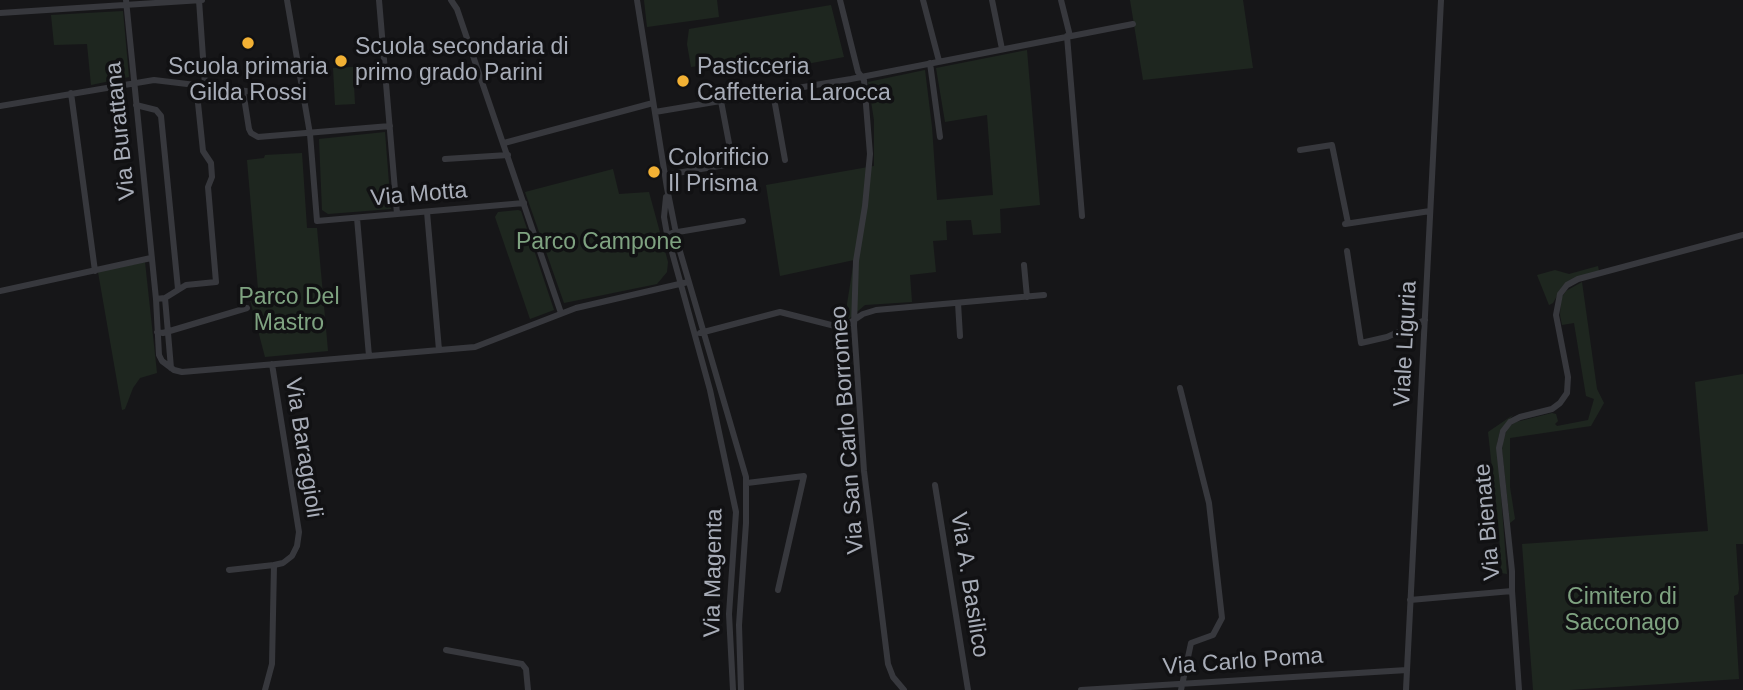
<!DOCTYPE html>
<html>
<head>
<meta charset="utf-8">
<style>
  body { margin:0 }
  canvas { display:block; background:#161618 }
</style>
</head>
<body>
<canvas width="1743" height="690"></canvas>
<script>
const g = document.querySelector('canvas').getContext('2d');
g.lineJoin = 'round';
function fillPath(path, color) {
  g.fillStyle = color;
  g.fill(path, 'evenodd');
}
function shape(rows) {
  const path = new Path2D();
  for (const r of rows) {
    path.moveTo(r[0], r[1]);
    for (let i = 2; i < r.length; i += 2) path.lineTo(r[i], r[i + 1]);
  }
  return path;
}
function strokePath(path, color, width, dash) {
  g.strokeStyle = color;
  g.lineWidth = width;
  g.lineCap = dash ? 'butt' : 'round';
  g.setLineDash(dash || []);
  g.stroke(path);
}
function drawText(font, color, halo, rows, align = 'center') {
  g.font = font + ' Arial,sans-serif';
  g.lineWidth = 7;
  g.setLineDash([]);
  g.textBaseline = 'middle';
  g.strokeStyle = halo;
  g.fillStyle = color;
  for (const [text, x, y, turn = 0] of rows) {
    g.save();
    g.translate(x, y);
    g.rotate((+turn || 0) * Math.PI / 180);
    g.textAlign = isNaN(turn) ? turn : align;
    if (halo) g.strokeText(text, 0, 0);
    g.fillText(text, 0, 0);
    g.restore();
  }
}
const green = shape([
  [644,0,717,0,719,17,647,27],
  [1130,0,1243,0,1253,68,1143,80],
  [831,5,844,57,774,70,774,68,763,70,761,57,691,67,687,44,689,29],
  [123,11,129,77,91,85,87,44,54,45,51,15],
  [1027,50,1040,205,1000,209,1001,233,973,235,971,220,946,221,947,240,933,241,936,272,910,275,912,302,865,305,844,323,854,260,780,276,766,185,874,166,874,120,868,82,925,70,932,127,937,200,993,195,987,115,945,122,936,68],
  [353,67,355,104,335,105,333,68],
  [385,132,391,209,328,214,322,210,319,139],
  [302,153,307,228,317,228,328,351,265,357,250,300,258,289,247,160,264,158,265,155],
  [613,169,619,194,649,192,668,262,667,272,657,284,564,303,525,192],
  [518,210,521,211,554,310,530,319,495,217,498,212],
  [145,262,157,373,140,378,133,388,125,409,122,410,98,272],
  [1598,266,1599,271,1562,287,1553,303,1549,305,1537,275,1555,270,1569,274],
  [1582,282,1597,389,1604,403,1591,426,1510,438,1510,487,1515,519,1510,523,1502,450,1503,440,1508,427,1516,422,1552,413,1556,414,1558,421,1555,424,1557,426,1588,420,1594,399,1586,396,1574,323,1562,325,1560,315,1561,298,1566,291],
  [1743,374,1743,544,1736,544,1739,589,1738,594,1734,596,1739,679,1569,690,1533,690,1522,544,1708,531,1695,382],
  [1513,415,1500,431,1497,443,1507,574,1501,573,1499,531,1488,432]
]);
const street = shape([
  [126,0,156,299,159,355,162,361,174,370,182,372,475,347,576,308,688,282],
  [199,0,205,86],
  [287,0,310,134,317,221,524,203],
  [379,0,397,214],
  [451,0,457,9,561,313],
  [637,0,667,188,679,248,746,477,746,523,739,625,741,690],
  [840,0,858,72,864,80,870,154,865,206,856,261,854,326,864,471,888,664,893,677,904,690],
  [923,0,939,61],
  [992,0,1002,49],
  [1061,0,1070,36],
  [0,13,202,0],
  [1067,36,1082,216],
  [930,63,940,137],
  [243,91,249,129,251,133,258,137,390,126],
  [71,93,95,271],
  [773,93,785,160],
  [721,101,732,159],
  [198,102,217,87],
  [136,105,156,110,161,116,178,289],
  [0,106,154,80,304,98],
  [655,112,851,79,1133,24],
  [504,143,653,103],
  [1300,150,1332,145,1348,223],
  [445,159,508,155],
  [665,175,731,164],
  [666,197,664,217,667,234,710,390,736,512,729,614,733,690],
  [427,212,439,350],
  [357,218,369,356],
  [1345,224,1430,211],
  [672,233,743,221],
  [1347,251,1361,343,1387,337,1425,320],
  [1024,265,1027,297],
  [0,291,151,258],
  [165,298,171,368],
  [156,299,165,298,186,285,216,282,208,187,212,177,211,163,203,151,196,84],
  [958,303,960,336],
  [157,332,163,333,247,308],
  [700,333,780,312,839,327,848,324,863,314,876,310,1044,295],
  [1180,388,1209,503,1222,618,1213,635,1191,643,1181,690],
  [747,483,804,476,778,590],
  [935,485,968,690],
  [229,570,274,565],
  [1410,600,1512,591],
  [446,650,522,664,526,669,528,690],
  [265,690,272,664,274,565,283,563,292,556,297,546,299,532,272,364],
  [1081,690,1407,670],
  [1406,690,1441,0],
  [1519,690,1512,591,1512,571,1499,448,1503,431,1510,422,1520,417,1552,409,1560,403,1567,393,1568,377,1556,315,1560,294,1567,285,1578,279,1743,235]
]);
const markers = [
  [248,43,7,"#f2b134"],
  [341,61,7,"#f2b134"],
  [683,81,7,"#f2b134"],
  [654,172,7,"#f2b134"]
];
const poiNames = [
  ["Scuola secondaria di",355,48],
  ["primo grado Parini",355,74],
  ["Scuola primaria",248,68,"center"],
  ["Gilda Rossi",248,94,"center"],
  ["Pasticceria",697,68],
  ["Caffetteria Larocca",697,94],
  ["Colorificio",668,159],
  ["Il Prisma",668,185]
];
const streetNames = [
  ["Via Burattana",121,131,-96],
  ["Via Motta",419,195,-5],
  ["Viale Liguria",1406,344,-87],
  ["Via San Carlo Borromeo",848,430,-94],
  ["Via Baraggioli",303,448,81],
  ["Via Bienate",1488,522,-95],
  ["Via Magenta",714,573,-89],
  ["Via A. Basilico",969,585,81],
  ["Via Carlo Poma",1243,662,-4]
];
const parkNames = [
  ["Parco Campone",599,243],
  ["Parco Del",289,298],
  ["Mastro",289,324],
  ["Cimitero di",1622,598],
  ["Sacconago",1622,624]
];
fillPath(green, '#1e261f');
strokePath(street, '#37383d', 6);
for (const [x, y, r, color] of markers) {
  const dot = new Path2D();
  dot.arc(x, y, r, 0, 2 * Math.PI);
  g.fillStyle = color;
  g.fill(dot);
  strokePath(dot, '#111113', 2.5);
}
drawText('23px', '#a8adb8', '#111113', poiNames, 'left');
drawText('23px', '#a8adb8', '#111113', streetNames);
drawText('23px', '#7fa381', '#111113', parkNames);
</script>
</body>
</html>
